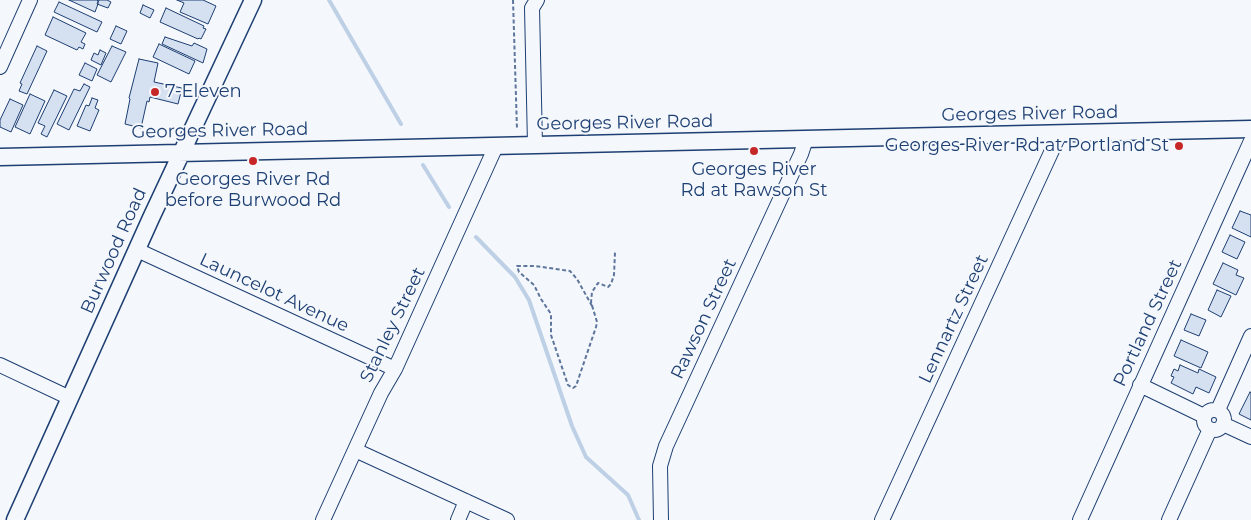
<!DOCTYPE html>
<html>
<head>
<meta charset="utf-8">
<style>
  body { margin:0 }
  canvas { display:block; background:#f4f7fb }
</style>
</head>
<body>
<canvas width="1251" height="520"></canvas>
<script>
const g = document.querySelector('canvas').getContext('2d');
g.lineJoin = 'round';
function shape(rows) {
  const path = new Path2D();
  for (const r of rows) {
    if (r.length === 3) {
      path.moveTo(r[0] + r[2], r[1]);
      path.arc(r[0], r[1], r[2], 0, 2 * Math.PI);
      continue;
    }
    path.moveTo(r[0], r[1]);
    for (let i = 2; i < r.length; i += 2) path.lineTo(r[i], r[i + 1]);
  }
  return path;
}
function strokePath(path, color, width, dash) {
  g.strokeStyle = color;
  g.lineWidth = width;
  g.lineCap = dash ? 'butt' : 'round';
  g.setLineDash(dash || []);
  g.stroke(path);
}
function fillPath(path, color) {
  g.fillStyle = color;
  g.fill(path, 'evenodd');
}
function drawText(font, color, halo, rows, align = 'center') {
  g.font = font + ' Montserrat,sans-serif';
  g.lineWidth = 4;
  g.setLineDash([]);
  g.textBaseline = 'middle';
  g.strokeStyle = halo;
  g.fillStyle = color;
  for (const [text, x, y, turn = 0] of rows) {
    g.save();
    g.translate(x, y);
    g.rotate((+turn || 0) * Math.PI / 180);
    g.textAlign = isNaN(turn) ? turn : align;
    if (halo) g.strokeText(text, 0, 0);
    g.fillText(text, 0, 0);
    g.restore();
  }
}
const stream = shape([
  [329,0,401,124],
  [423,165,449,207],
  [476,237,515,277,529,300,572,426,586,457,628,495,639,520]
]);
const building = shape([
  [69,0,97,0,98,1,98,4,95,12,69,0],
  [99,0,107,0,111,2,108,8,97,4,99,0],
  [177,0,203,0,216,6,208,24,180,12,184,3,177,0],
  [59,2,102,22,97,32,54,12,59,2],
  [143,5,154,10,150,18,140,13,143,5],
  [166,8,204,26,203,28,206,29,201,39,199,38,198,39,160,22,166,8],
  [53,17,86,33,81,42,85,44,83,49,79,47,77,50,45,35,53,17],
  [116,26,127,31,121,44,110,39,116,26],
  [165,37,192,46,194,43,207,49,203,63,162,44,165,37],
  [159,44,195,61,189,74,153,57,159,44],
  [37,46,47,51,27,94,19,91,22,84,20,83,37,46],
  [112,46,126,52,111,82,97,75,112,46],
  [100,50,106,53,101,65,91,60,94,53,98,55,100,50],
  [139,59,158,63,154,82,182,88,178,104,150,97,149,102,147,101,141,128,125,124,130,99,129,98,139,59],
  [85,63,97,69,92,81,79,75,85,63],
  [84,84,90,87,69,130,57,124,74,89,80,91,84,84],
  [54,90,67,96,47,137,41,134,45,126,38,123,54,90],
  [30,94,45,101,30,134,15,127,30,94],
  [92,98,98,100,95,108,99,110,90,131,77,126,86,105,89,106,92,98],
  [10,99,23,105,11,132,0,127,0,120,10,99],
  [1240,211,1251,215,1251,237,1232,228,1240,211],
  [1230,235,1245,242,1237,259,1222,252,1230,235],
  [1223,263,1238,270,1236,275,1244,278,1236,295,1213,284,1223,263],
  [1217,290,1231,296,1221,317,1208,310,1217,290],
  [1191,314,1206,320,1199,336,1184,330,1191,314],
  [1181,340,1208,352,1201,368,1174,356,1181,340],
  [1180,365,1198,373,1199,369,1216,377,1209,393,1196,387,1193,394,1171,383,1174,377,1171,376,1174,369,1178,371,1180,365],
  [1250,392,1251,393,1251,420,1239,414,1250,392]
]);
const path = shape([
  [513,0,517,130],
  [592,306,577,279,570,271,535,266,517,266,519,272,534,285,541,299,551,314,551,335,568,385,573,388,576,386,596,327,597,322,591,302,592,292,598,283,608,287,611,284,614,275,615,252]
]);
const minor = shape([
  [0,67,30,0],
  [535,145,532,8,537,0],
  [137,250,395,369],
  [0,365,70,398],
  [1140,385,1204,416],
  [1214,420,10],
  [1218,410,1251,336],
  [1223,424,1251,437],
  [355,450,507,520],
  [323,520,381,393,395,369,496,146],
  [458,520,466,501],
  [661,520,660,466,666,446,801,154,806,139],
  [882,520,1060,133],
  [1080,520,1251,141],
  [1169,520,1210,429]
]);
const major = shape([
  [0,157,1251,129],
  [15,520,151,218,253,0]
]);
const markers = [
  [155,92,5,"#c62828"],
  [1179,146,5,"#c62828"],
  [754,151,5,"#c62828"],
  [253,161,5,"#c62828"]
];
const poiNames = [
  ["7-Eleven",165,92,"left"],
  ["Georges River Rd at Portland St",1169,146,"right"],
  ["Georges River",754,170],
  ["Rd at Rawson St",754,191],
  ["Georges River Rd",253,180],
  ["before Burwood Rd",253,201]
];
const streetNames = [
  ["Georges River Road",1030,114,-1],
  ["Georges River Road",625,123,-1],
  ["Georges River Road",220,131,-1],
  ["Burwood Road",114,251,-66],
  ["Launcelot Avenue",274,293,25],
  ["Rawson Street",704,319,-65],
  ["Lennartz Street",954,319,-65],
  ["Portland Street",1148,323,-65],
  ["Stanley Street",393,325,-64]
];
strokePath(stream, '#bed0e5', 4);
fillPath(building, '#d5e0f0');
strokePath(building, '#1d3f73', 1);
strokePath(minor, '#1d3f73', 16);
strokePath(major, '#1d3f73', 19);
strokePath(path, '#5e769c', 2, [4, 2.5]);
strokePath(minor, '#f4f7fb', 14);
strokePath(major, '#f4f7fb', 16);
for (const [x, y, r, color] of markers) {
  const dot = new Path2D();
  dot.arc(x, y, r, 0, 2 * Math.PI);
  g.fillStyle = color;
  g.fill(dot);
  strokePath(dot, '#f4f7fb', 2);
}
drawText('18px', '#1d3f73', '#f4f7fb', poiNames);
drawText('18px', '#1d3f73', '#f4f7fb', streetNames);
</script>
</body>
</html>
